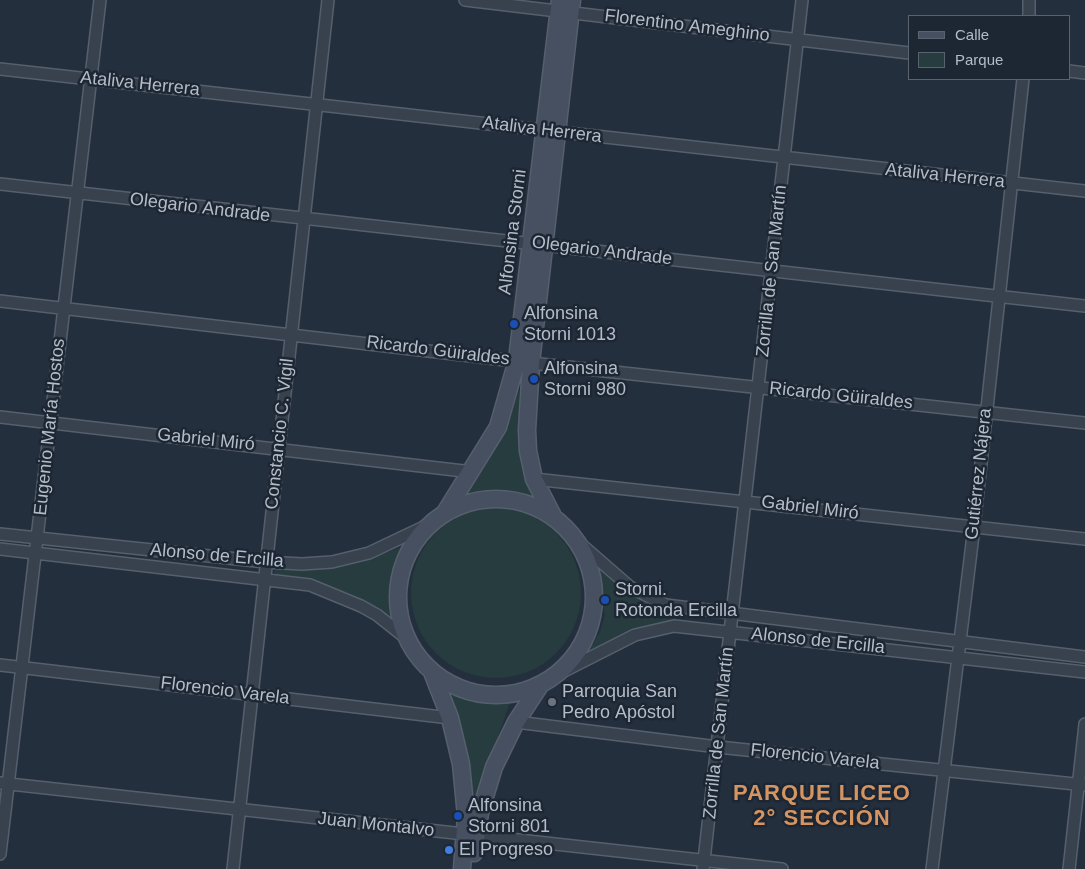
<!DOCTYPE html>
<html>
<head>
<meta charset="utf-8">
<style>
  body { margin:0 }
  #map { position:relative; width:1085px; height:869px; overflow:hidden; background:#242f3e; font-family:Helvetica,sans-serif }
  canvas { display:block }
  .legend { position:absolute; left:908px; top:15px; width:162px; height:65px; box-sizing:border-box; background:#1d2633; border:1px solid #59626f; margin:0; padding:6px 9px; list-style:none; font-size:15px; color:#b4bcc9 }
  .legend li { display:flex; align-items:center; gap:10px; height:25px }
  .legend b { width:25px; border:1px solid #59626f }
</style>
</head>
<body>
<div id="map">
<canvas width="1085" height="869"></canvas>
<ul class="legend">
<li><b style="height:6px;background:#465061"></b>Calle</li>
<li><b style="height:14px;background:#263c3f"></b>Parque</li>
</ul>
</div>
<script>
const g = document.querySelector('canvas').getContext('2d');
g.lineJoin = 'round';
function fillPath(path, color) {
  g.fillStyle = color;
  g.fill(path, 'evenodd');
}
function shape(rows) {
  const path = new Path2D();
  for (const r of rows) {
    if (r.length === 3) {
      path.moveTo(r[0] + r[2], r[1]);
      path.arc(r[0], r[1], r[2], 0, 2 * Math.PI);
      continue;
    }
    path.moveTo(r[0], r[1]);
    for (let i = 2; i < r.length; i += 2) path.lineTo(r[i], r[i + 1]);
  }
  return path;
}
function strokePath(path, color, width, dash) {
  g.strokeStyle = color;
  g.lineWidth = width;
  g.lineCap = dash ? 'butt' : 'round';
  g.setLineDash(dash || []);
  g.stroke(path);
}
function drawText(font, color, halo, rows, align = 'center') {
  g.font = font + ' Helvetica,sans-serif';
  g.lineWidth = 5;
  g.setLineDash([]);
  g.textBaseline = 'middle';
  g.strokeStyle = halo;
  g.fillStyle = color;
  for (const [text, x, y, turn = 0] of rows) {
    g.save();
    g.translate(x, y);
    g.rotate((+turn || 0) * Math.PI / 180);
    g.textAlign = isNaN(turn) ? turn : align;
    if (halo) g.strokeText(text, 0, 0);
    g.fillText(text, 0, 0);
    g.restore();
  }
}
const green = shape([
  [519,382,519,435,543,508,519,496,504,494,479,495,459,501,472,487,498,442],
  [496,593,85],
  [405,546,396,567,393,596,396,626,378,611,353,595,325,585,275,575,274,569,326,568,357,563],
  [594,563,622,588,645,601,677,612,676,619,642,627,589,650,600,632,605,615],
  [446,689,461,697,479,702,510,702,470,820]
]);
const street = shape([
  [465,0,909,53],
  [1029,0,1029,16],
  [0,69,1085,191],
  [1069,71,1085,73],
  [0,184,1085,306],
  [0,301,531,363,1085,423],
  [0,417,472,472],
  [534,479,1085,539],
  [0,534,266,562,302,564,332,562,369,553,428,525],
  [576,540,630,587,666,605,1085,657],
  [0,549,310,585,361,606,377,615,406,638],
  [0,665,450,718],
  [560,673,635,635,674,626,1085,672],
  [516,722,718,747,1085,785],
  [0,783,782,869],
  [0,854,100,0],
  [233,869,328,0],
  [703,869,802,0],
  [932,869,974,527,1023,79],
  [1069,869,1085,724]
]);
const secondary = shape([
  [496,597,98],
  [446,511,498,427,517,360,560,0],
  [553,516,534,479,528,451,527,430,531,363,572,0],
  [432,672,450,718,461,764,466,816,462,869],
  [474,853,480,813,494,767,516,722,539,687]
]);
const markers = [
  [514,324,5,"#1a4fb4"],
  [534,379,5,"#1a4fb4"],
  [605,600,5,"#1a4fb4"],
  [552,702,5,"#6b7280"],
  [458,816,5,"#1a4fb4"],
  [449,850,5,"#3f7fe0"]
];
const streetNames = [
  ["Florentino Ameghino",687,26,7],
  ["Ataliva Herrera",140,84,6],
  ["Ataliva Herrera",542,130,7],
  ["Ataliva Herrera",945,176,6],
  ["Olegario Andrade",200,208,7],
  ["Alfonsina Storni",513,232,-83],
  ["Olegario Andrade",602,251,7],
  ["Zorrilla de San Martín",772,271,-84],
  ["Ricardo Güiraldes",438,351,7],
  ["Ricardo Güiraldes",841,396,6],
  ["Eugenio María Hostos",50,427,-84],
  ["Constancio C. Vigil",280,434,-84],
  ["Gabriel Miró",206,440,6],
  ["Gutiérrez Nájera",979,474,-84],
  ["Gabriel Miró",810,508,7],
  ["Alonso de Ercilla",217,556,5],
  ["Alonso de Ercilla",818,641,6],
  ["Florencio Varela",225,691,7],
  ["Zorrilla de San Martín",719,733,-84],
  ["Florencio Varela",815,757,6],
  ["Juan Montalvo",376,825,6]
];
const poiNames = [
  ["Alfonsina",524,314],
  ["Storni 1013",524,335],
  ["Alfonsina",544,369],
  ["Storni 980",544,390],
  ["Storni.",615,590],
  ["Rotonda Ercilla",615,611],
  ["Parroquia San",562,692],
  ["Pedro Apóstol",562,713],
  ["Alfonsina",468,806],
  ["Storni 801",468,827],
  ["El Progreso",459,850]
];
const districtNames = [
  ["PARQUE LICEO",822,794],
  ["2° SECCIÓN",822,819]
];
fillPath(green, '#263c3f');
strokePath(street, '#565f6c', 14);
strokePath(secondary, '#565f6c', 19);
strokePath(street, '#38414e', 11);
strokePath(secondary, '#465061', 16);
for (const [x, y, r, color] of markers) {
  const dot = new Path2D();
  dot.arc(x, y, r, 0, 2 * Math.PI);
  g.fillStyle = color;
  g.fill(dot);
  strokePath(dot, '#1d2633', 2);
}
drawText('18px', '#b4bcc9', '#1d2633', streetNames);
drawText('18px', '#b4bcc9', '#1d2633', poiNames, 'left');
g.letterSpacing = '1px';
drawText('bold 22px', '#d59563', '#1d2633', districtNames);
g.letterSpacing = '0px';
</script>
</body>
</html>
